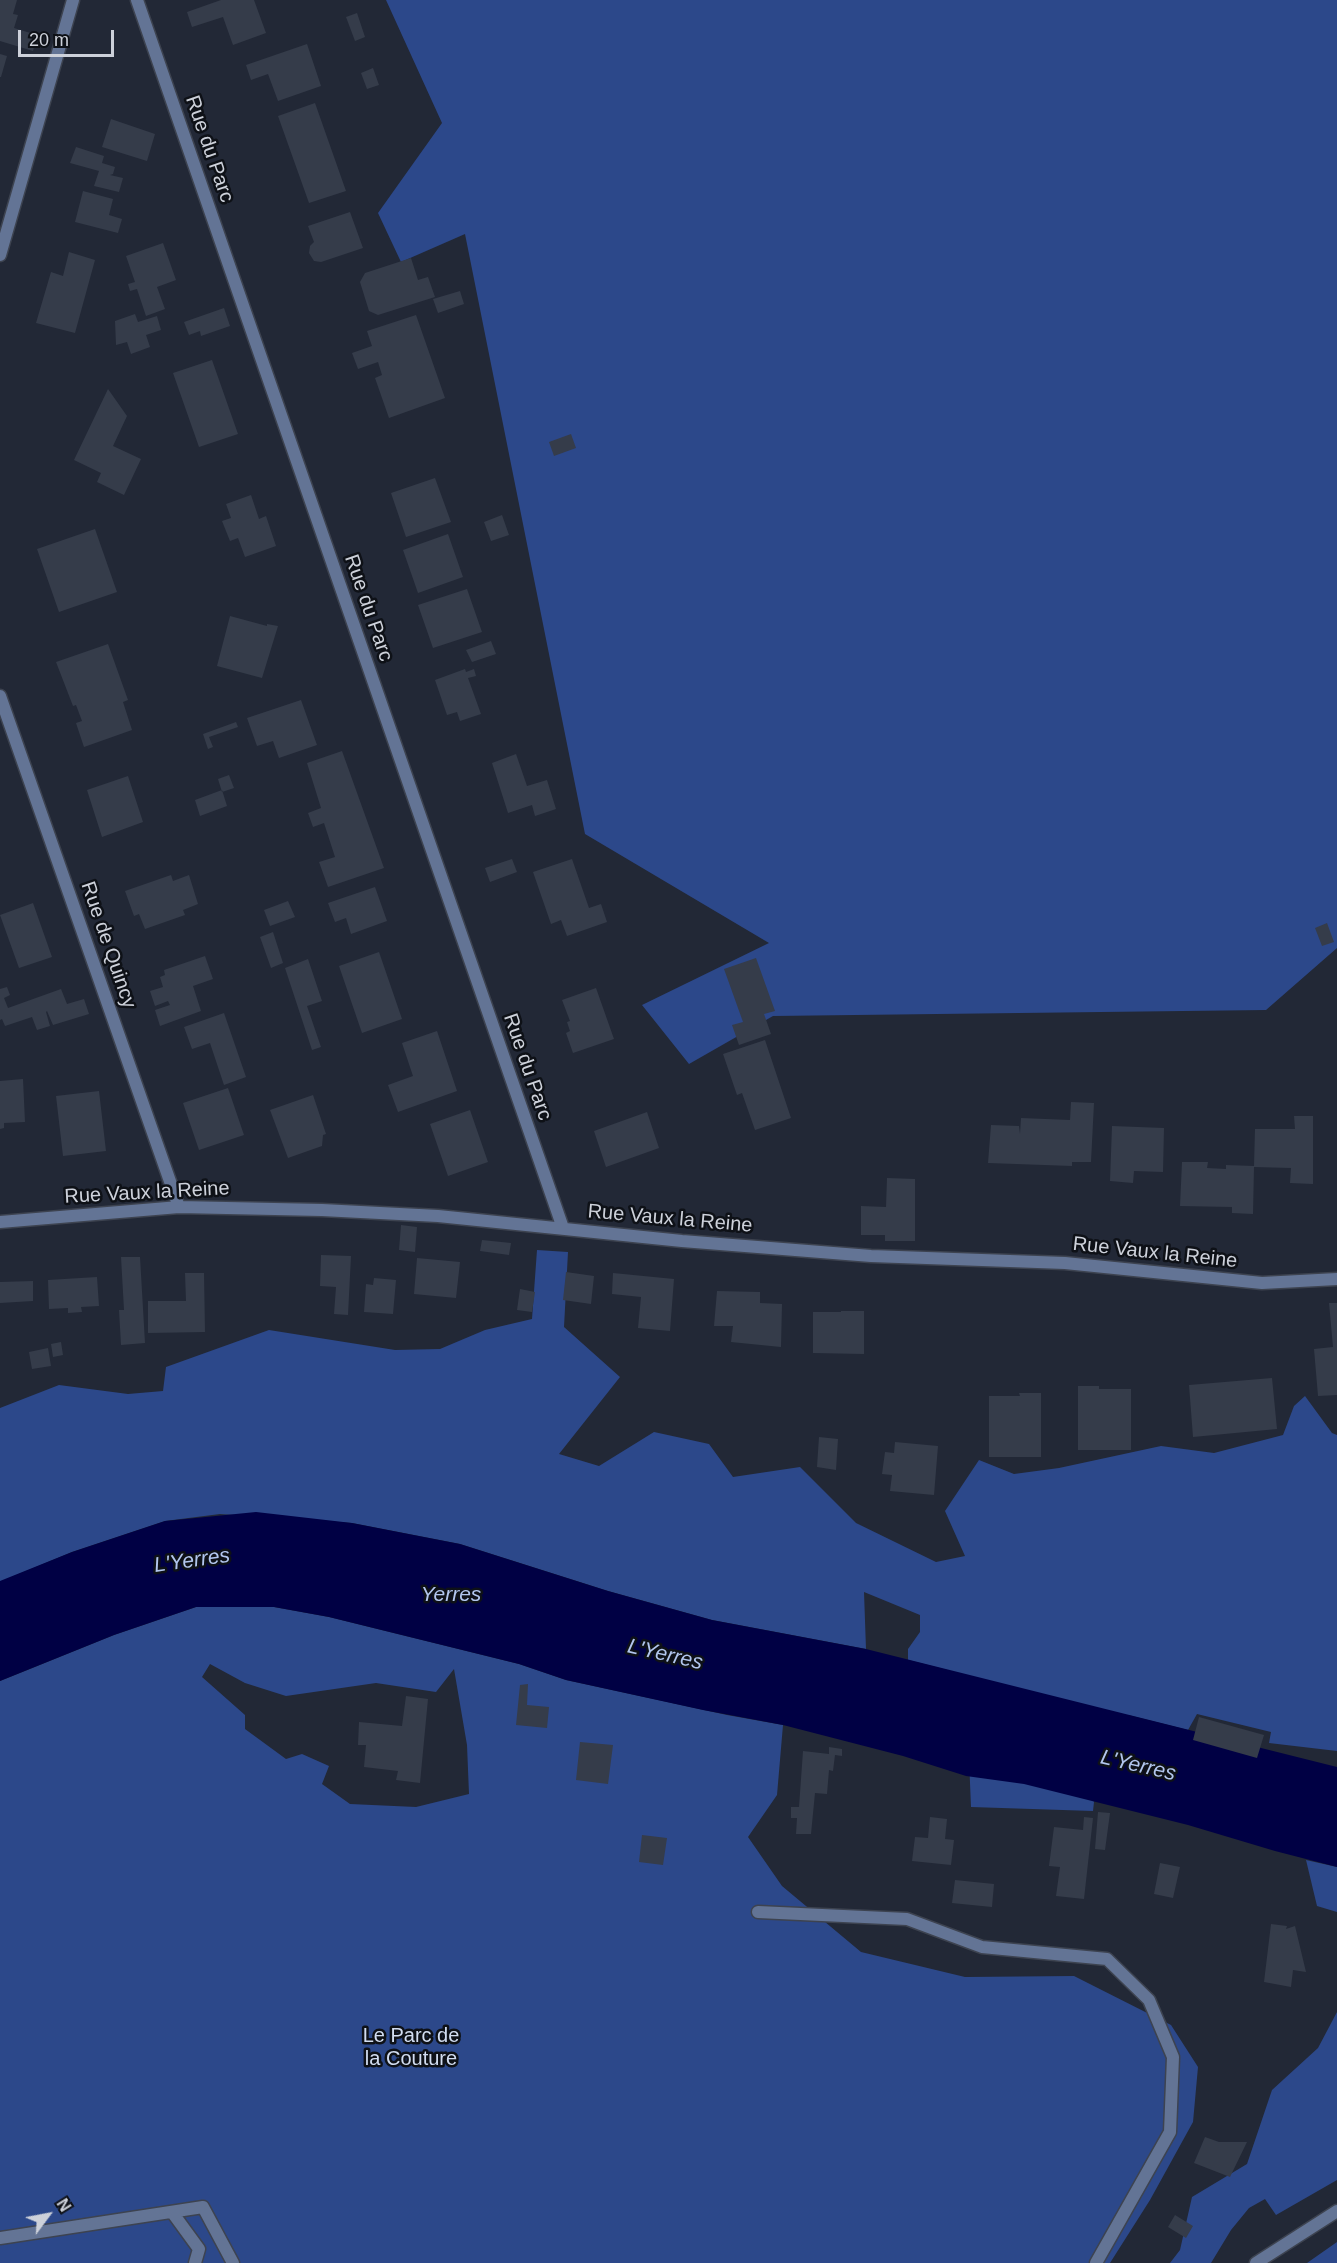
<!DOCTYPE html>
<html>
<head>
<meta charset="utf-8">
<style>
  body { margin:0 }
  #map { position:relative; width:1337px; height:2263px; overflow:hidden; background:#222836; font-family:Arial,sans-serif }
  canvas { display:block }
  .north { position:absolute; left:18px; top:2185px; width:60px; height:60px; -webkit-text-stroke:4px #0e1117; paint-order:stroke; rotate:58deg; font-size:16px; font-weight:700; line-height:24px; text-align:center; color:#cdd1da }
  .north::after { content:''; display:block; margin:auto; width:21px; height:27px; background:#cdd1da; clip-path:polygon(50% 0,100% 100%,50% 72%,0 100%) }
  .scale { position:absolute; left:18px; top:30px; width:96px; height:27px; box-sizing:border-box; border:3px solid #cdd1da; border-top:0; padding-left:8px; font-size:18px; line-height:21px; white-space:nowrap; color:#cdd1da; -webkit-text-stroke:4px #0e1117; paint-order:stroke }
</style>
</head>
<body>
<div id="map">
<canvas width="1337" height="2263"></canvas>
<div class="north">N</div>
<div class="scale">20 m</div>
</div>
<script>
const g = document.querySelector('canvas').getContext('2d');
g.lineJoin = 'round';
function fillPath(path, color) {
  g.fillStyle = color;
  g.fill(path, 'evenodd');
}
function shape(rows) {
  const path = new Path2D();
  for (const r of rows) {
    path.moveTo(r[0], r[1]);
    for (let i = 2; i < r.length; i += 2) path.lineTo(r[i], r[i + 1]);
  }
  return path;
}
function strokePath(path, color, width, dash) {
  g.strokeStyle = color;
  g.lineWidth = width;
  g.lineCap = dash ? 'butt' : 'round';
  g.setLineDash(dash || []);
  g.stroke(path);
}
function drawText(font, color, halo, rows, align = 'center') {
  g.font = font + ' Arial,sans-serif';
  g.lineWidth = 5;
  g.setLineDash([]);
  g.textBaseline = 'middle';
  g.strokeStyle = halo;
  g.fillStyle = color;
  for (const [text, x, y, turn = 0] of rows) {
    g.save();
    g.translate(x, y);
    g.rotate((+turn || 0) * Math.PI / 180);
    g.textAlign = isNaN(turn) ? turn : align;
    if (halo) g.strokeText(text, 0, 0);
    g.fillText(text, 0, 0);
    g.restore();
  }
}
const green = shape([
  [386,0,1337,0,1337,948,1266,1010,773,1016,689,1064,642,1005,769,943,585,834,465,234,401,262,378,213,442,123],
  [537,1250,568,1252,564,1327,620,1377,559,1454,599,1466,654,1432,709,1444,733,1477,800,1467,856,1523,936,1562,965,1556,945,1511,979,1460,1014,1474,1059,1468,1161,1446,1214,1453,1283,1435,1294,1406,1305,1396,1332,1433,1337,1435,1337,1751,1269,1743,1271,1732,1197,1714,1188,1730,1128,1715,1079,1771,1094,1802,1093,1811,971,1807,968,1735,947,1670,908,1660,908,1649,920,1632,920,1615,864,1592,866,1649,712,1620,608,1591,460,1544,352,1523,220,1514,165,1521,72,1552,0,1582,0,1408,59,1385,128,1394,163,1391,166,1367,269,1330,395,1350,440,1349,485,1330,532,1319],
  [196,1607,274,1607,329,1617,519,1664,566,1680,727,1715,783,1725,777,1795,748,1837,782,1886,861,1952,965,1977,1074,1976,1171,2025,1198,2067,1193,2122,1150,2200,1110,2263,0,2263,0,1681,114,1635],
  [210,1664,245,1683,286,1696,376,1683,436,1692,454,1669,467,1745,469,1794,416,1807,350,1804,322,1784,329,1766,302,1754,286,1759,245,1729,245,1715,202,1677],
  [1306,1860,1337,1867,1337,1912,1317,1906],
  [1337,2012,1337,2180,1276,2215,1265,2199,1249,2208,1231,2230,1211,2263,1170,2263,1180,2250,1192,2197,1247,2164,1272,2090,1318,2048],
  [1337,2242,1337,2263,1307,2263]
]);
const water = shape([
  [256,1512,352,1523,460,1544,608,1591,712,1620,866,1649,1337,1767,1337,1867,1275,1851,1188,1825,1024,1784,966,1776,903,1756,783,1725,703,1710,566,1680,519,1664,329,1617,274,1607,196,1607,114,1635,0,1681,0,1581,72,1552,165,1521]
]);
const building = shape([
  [0,0,17,0,13,14,18,15,14,28,37,35,33,51,0,41],
  [221,0,254,0,266,33,233,45,223,17,192,27,187,12],
  [357,13,365,37,355,41,346,17],
  [307,44,321,86,278,101,268,74,251,80,246,65],
  [0,54,7,56,1,77,0,77],
  [373,68,379,85,367,89,361,73],
  [315,103,346,191,309,203,278,116],
  [111,119,155,134,147,161,102,147],
  [76,147,104,156,102,163,115,167,113,174,110,175,123,178,119,192,94,186,99,171,70,163],
  [83,191,113,199,109,215,122,219,118,233,75,222],
  [350,212,363,248,321,262,314,261,309,253,310,246,314,242,308,226],
  [163,243,176,280,157,287,165,309,146,316,137,289,130,291,128,284,135,282,126,256],
  [69,252,95,260,75,333,36,323,51,272,63,276],
  [411,258,418,280,428,277,435,297,378,315,369,311,360,282,365,273],
  [460,291,464,304,438,313,433,299],
  [224,308,230,326,201,336,200,331,189,335,184,322],
  [135,314,138,322,157,316,161,330,146,335,150,347,131,354,127,342,116,345,115,321],
  [416,315,445,398,389,418,375,378,382,375,378,362,358,369,352,353,372,346,367,331],
  [212,360,238,434,199,447,173,373],
  [108,389,127,416,113,446,141,459,124,495,97,482,101,473,74,460],
  [571,434,576,448,554,456,549,442],
  [435,478,451,522,406,537,391,493],
  [251,495,259,519,266,516,276,546,245,557,238,538,230,541,222,521,231,518,226,504],
  [502,515,509,535,491,541,484,522],
  [95,529,117,592,59,612,37,549],
  [448,534,463,577,418,593,403,550],
  [467,589,482,632,433,648,418,605],
  [230,616,267,626,267,624,278,626,262,678,217,666],
  [491,641,496,654,472,662,466,650],
  [108,644,128,700,123,702,132,730,84,747,76,723,82,721,76,705,73,706,56,662],
  [465,669,466,672,474,669,476,676,468,678,481,714,460,721,457,712,447,715,435,680],
  [301,700,317,745,279,758,273,741,257,746,247,718],
  [236,722,238,727,209,737,213,747,208,749,203,734],
  [342,751,384,868,328,887,319,862,335,857,324,823,313,827,308,813,321,808,307,763],
  [516,754,527,786,547,780,556,809,535,816,532,805,508,813,492,763],
  [229,775,234,788,222,792,218,779],
  [128,776,143,822,102,837,87,790],
  [222,790,227,806,200,816,195,800],
  [512,859,517,872,490,882,485,868],
  [572,859,589,908,601,904,607,922,567,936,561,920,551,924,533,872],
  [171,875,173,881,189,875,198,904,183,910,185,915,145,929,139,914,134,916,125,891],
  [375,887,387,921,351,934,346,918,335,922,328,903],
  [288,901,295,917,270,926,264,910],
  [33,903,52,957,19,968,0,915],
  [1327,923,1334,942,1322,946,1315,928],
  [273,932,283,963,271,968,260,937],
  [379,952,402,1019,362,1033,339,966],
  [205,956,213,979,193,986,201,1011,160,1026,155,1010,170,1005,168,1001,155,1006,150,991,163,987,160,977,165,975,164,970],
  [756,958,775,1011,764,1014,771,1034,739,1045,732,1025,743,1022,724,969],
  [308,959,322,1001,307,1006,321,1047,312,1050,285,968],
  [7,987,10,995,4,998,8,1008,61,989,67,1004,84,999,89,1014,53,1025,47,1011,46,1012,50,1026,37,1030,32,1017,5,1026,2,1019,0,1020,0,989],
  [596,988,614,1039,573,1053,566,1033,570,1031,567,1022,570,1021,562,1000],
  [224,1013,246,1077,224,1085,210,1043,192,1049,184,1027],
  [437,1031,457,1091,398,1112,388,1085,413,1076,402,1043],
  [765,1040,791,1118,755,1130,742,1093,737,1095,723,1054],
  [23,1079,25,1122,4,1123,4,1128,0,1129,0,1081],
  [228,1088,244,1135,199,1150,183,1103],
  [99,1091,106,1151,63,1156,56,1096],
  [313,1095,326,1134,323,1135,322,1146,288,1158,270,1110],
  [1071,1102,1094,1103,1091,1162,1072,1162,1072,1166,988,1163,991,1125,1019,1126,1020,1134,1021,1118,1070,1120],
  [470,1110,488,1162,448,1176,430,1124],
  [647,1112,659,1148,606,1167,594,1131],
  [1294,1116,1313,1116,1313,1184,1290,1183,1291,1168,1254,1167,1253,1214,1232,1213,1232,1207,1180,1206,1182,1162,1208,1162,1207,1168,1226,1169,1226,1165,1254,1166,1255,1129,1295,1129],
  [1112,1126,1164,1128,1163,1172,1134,1171,1133,1183,1110,1181],
  [887,1178,915,1179,915,1241,885,1241,885,1235,861,1235,861,1206,886,1207],
  [401,1225,417,1227,415,1252,399,1250],
  [482,1240,511,1243,509,1255,480,1251],
  [321,1255,351,1256,348,1315,334,1314,336,1287,320,1286],
  [121,1257,140,1257,145,1343,121,1345,119,1310,124,1310],
  [417,1258,460,1262,456,1298,414,1294],
  [566,1272,594,1276,591,1304,563,1300],
  [185,1273,204,1273,205,1332,148,1333,148,1301,186,1301],
  [613,1273,674,1279,670,1331,638,1328,641,1297,612,1294],
  [97,1277,99,1306,81,1307,82,1312,68,1313,68,1308,49,1309,48,1280],
  [374,1278,396,1280,393,1314,364,1312,366,1284,373,1285],
  [33,1281,33,1301,0,1303,0,1282],
  [520,1289,535,1292,532,1312,517,1310],
  [717,1291,760,1292,760,1303,782,1304,781,1347,731,1342,733,1326,714,1326],
  [1329,1303,1337,1303,1337,1395,1318,1396,1314,1349,1333,1347],
  [841,1311,864,1311,864,1354,813,1353,813,1312,841,1312],
  [61,1342,63,1355,53,1357,51,1344],
  [48,1348,51,1366,32,1369,29,1352],
  [1272,1378,1277,1429,1193,1437,1189,1385],
  [1078,1386,1099,1386,1099,1389,1131,1389,1131,1450,1078,1450],
  [1019,1393,1041,1393,1041,1457,989,1457,989,1396,1020,1396],
  [819,1437,838,1439,836,1470,817,1467],
  [895,1442,938,1446,934,1495,890,1491,892,1475,882,1474,885,1452,894,1453],
  [528,1684,527,1705,549,1707,547,1728,516,1725,520,1685],
  [406,1696,428,1699,420,1783,396,1780,398,1771,364,1767,366,1745,358,1745,359,1722,402,1726],
  [1199,1717,1264,1735,1257,1758,1193,1740],
  [580,1742,613,1745,608,1784,576,1780],
  [829,1747,842,1749,842,1756,835,1755,833,1771,829,1770,827,1794,815,1793,811,1834,796,1834,797,1818,791,1818,791,1807,799,1807,803,1751,829,1754],
  [1098,1812,1110,1813,1105,1850,1095,1849],
  [930,1817,947,1819,945,1839,954,1840,951,1865,912,1861,915,1837,928,1838],
  [1084,1817,1093,1818,1084,1899,1056,1896,1060,1867,1049,1866,1054,1827,1083,1830],
  [642,1835,667,1838,663,1865,639,1862],
  [1160,1863,1180,1867,1173,1898,1154,1894],
  [955,1880,994,1884,992,1907,952,1903],
  [1271,1924,1287,1926,1286,1929,1295,1926,1306,1972,1293,1970,1291,1987,1264,1982],
  [1205,2137,1219,2142,1247,2142,1230,2177,1194,2163],
  [1175,2215,1193,2226,1186,2238,1168,2227]
]);
const service = shape([
  [172,2212,199,2249,195,2263],
  [0,2238,203,2207,233,2263]
]);
const minor = shape([
  [137,0,563,1228],
  [0,255,73,0],
  [0,696,179,1207],
  [0,1222,179,1207,322,1210,438,1216,682,1241,871,1256,1065,1263,1262,1283,1337,1279],
  [758,1912,907,1919,982,1947,1107,1959,1149,2000,1173,2057,1170,2132,1096,2263]
]);
const tertiary = shape([
  [1256,2263,1337,2211]
]);
const streetNames = [
  ["Rue du Parc",209,149,71],
  ["Rue du Parc",368,608,71],
  ["Rue de Quincy",108,945,71],
  ["Rue du Parc",527,1067,71],
  ["Rue Vaux la Reine",147,1193,-3],
  ["Rue Vaux la Reine",670,1219,5],
  ["Rue Vaux la Reine",1155,1253,6]
];
const parkNames = [
  ["Le Parc de",411,2036],
  ["la Couture",411,2059]
];
const waterNames = [
  ["L'Yerres",192,1561,-8],
  ["Yerres",451,1595],
  ["L'Yerres",665,1655,13],
  ["L'Yerres",1138,1766,13]
];
fillPath(green, '#2c488a');
fillPath(water, '#004');
fillPath(building, '#353c4a');
strokePath(service, '#3d4350', 15);
strokePath(minor, '#3d4350', 15);
strokePath(tertiary, '#3d4350', 15);
strokePath(service, '#637495', 12);
strokePath(minor, '#637495', 12);
strokePath(tertiary, '#637495', 12);
drawText('20px', '#cdd1da', '#0e1117', streetNames);
drawText('20px', '#d2ddf1', '#0e1117', parkNames);
drawText('italic 21px', '#b2c6ee', '#0e1117', waterNames);
</script>
</body>
</html>
